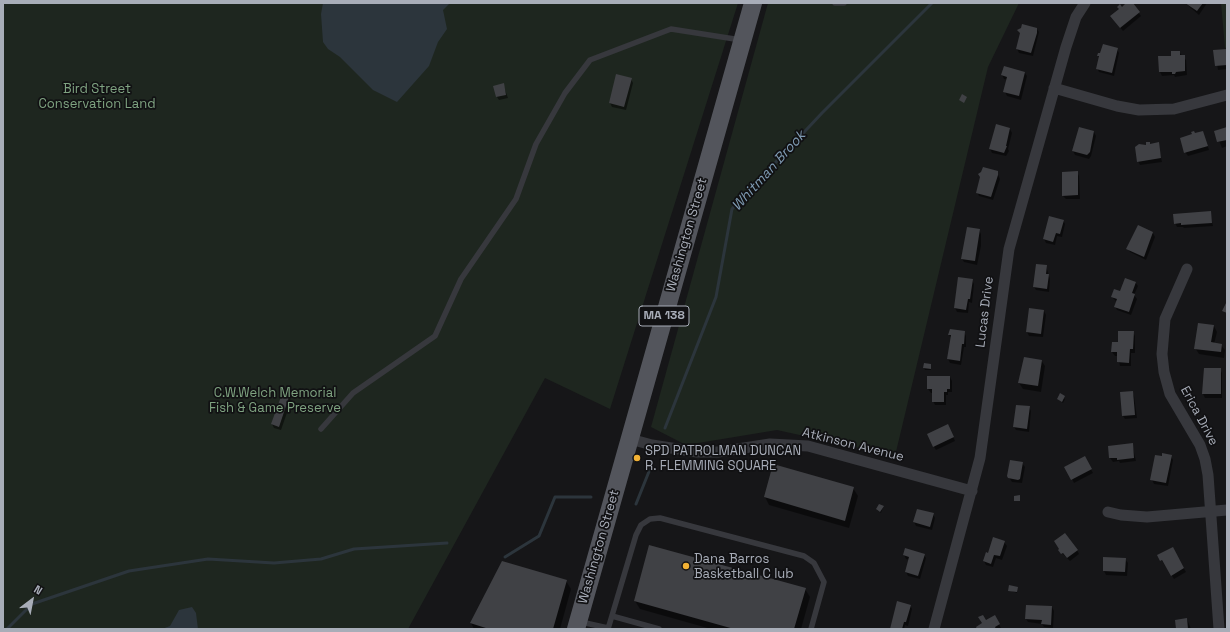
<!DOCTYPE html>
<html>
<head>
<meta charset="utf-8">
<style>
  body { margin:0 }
  #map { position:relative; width:1230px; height:632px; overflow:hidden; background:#161618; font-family:"Space Grotesk",sans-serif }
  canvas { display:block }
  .frame { position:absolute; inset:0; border:4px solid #a8adb8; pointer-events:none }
  .north { position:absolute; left:12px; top:580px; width:40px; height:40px; -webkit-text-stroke:3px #111113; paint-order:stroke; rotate:32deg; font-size:11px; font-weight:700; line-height:16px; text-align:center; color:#a8adb8 }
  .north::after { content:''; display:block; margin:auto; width:14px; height:18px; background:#a8adb8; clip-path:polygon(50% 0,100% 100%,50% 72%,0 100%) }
</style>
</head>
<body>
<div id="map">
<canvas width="1230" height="632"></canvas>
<div class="frame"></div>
<div class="north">N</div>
</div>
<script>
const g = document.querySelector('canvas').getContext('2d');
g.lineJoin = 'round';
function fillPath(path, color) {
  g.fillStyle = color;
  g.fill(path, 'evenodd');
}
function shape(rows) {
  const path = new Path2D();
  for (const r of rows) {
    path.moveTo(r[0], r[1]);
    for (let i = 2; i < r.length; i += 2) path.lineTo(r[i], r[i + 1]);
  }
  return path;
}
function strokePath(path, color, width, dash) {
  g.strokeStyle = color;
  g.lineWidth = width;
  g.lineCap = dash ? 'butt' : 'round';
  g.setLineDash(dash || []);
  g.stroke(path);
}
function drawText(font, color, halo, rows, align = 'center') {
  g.font = font + ' "Space Grotesk",sans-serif';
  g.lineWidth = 3.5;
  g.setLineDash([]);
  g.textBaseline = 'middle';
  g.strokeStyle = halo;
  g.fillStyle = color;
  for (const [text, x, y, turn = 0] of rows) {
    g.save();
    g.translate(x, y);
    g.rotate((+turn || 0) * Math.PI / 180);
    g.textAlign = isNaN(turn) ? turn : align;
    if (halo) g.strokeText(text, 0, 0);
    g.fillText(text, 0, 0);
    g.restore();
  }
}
const green = shape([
  [3,3,738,3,610,409,545,378,408,629,3,629],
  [768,3,1019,3,988,67,895,456,777,430,686,445,651,427],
  [1221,3,1227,3,1227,47,1225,48]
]);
const water = shape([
  [323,3,450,3,443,10,447,29,438,42,429,66,397,102,373,90,340,57,328,49,323,42,321,14],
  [192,607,196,613,198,629,162,629,170,626,179,610]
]);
const shadow = shape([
  [1128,3,1131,3,1141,16,1123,31,1114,20],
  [1185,3,1207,3,1199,15],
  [1022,28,1036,28,1039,32,1033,56,1019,53,1017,49],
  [1117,49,1119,53,1114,76,1099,72,1097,68,1100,59,1098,56],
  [1227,50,1227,69,1218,70,1215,51],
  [1179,52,1186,60,1187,75,1175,77,1174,75,1162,76,1160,72,1172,57],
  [1025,73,1027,76,1021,100,1007,96,1005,92,1008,80,1004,79,1002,75],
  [631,79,633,83,626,110,612,107,610,103],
  [503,84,508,98,499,100,497,97],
  [996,125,1010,129,1012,133,1008,149,1009,151,1006,156,992,153,990,149],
  [1227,128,1227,146,1222,148,1215,131],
  [1094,132,1096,136,1091,156,1089,159,1075,155,1073,151],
  [1203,132,1209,150,1188,156,1185,152,1195,134],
  [1158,144,1162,162,1140,165,1138,161,1150,145],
  [997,172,1000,179,993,200,979,196,977,192],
  [1077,172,1079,176,1080,199,1066,199,1063,196],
  [1210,212,1213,226,1184,228,1183,227,1177,227,1175,223],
  [1063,220,1065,224,1062,237,1057,236,1055,245,1046,243,1044,239],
  [979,230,981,234,981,246,977,265,964,262,962,259],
  [1153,233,1155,237,1146,260,1130,252,1128,249],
  [1046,266,1050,279,1049,292,1036,290,1034,287],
  [972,280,974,284,972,303,969,302,968,313,957,312,955,308],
  [1135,282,1138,286,1134,295,1137,299,1131,315,1117,310,1115,306,1117,302,1112,297],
  [1044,311,1046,315,1043,337,1029,336,1027,332],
  [1214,326,1217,332,1214,344,1221,345,1225,350,1224,358,1199,354,1195,348],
  [964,332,966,336,966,347,964,347,961,365,950,363,948,359,951,338,949,335],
  [1133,332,1135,336,1135,353,1131,353,1131,366,1120,366,1118,356,1115,356,1112,352,1119,343],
  [1041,360,1045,366,1041,392,1023,389,1019,383],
  [931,365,931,370,925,370,924,368],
  [1220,369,1222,373,1222,398,1205,398,1203,394,1203,385],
  [950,377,952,381,952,392,948,392,948,395,946,395,946,405,935,405,933,401,933,393,931,393,928,389],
  [1132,392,1134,396,1137,418,1125,419,1123,416],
  [1060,395,1065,399,1063,403,1058,399],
  [289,397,291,401,281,430,274,428,272,424],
  [1029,407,1031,411,1029,432,1016,430,1014,427],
  [950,429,955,441,936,450,934,447],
  [1132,444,1136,461,1120,463,1119,461,1113,462,1110,458],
  [1171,456,1173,460,1168,486,1154,484,1152,480],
  [1085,458,1093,473,1074,483,1066,467],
  [1022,463,1025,467,1022,483,1012,482,1008,476],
  [774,465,853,488,858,496,849,528,769,505,765,497],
  [883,507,881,513,877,510],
  [933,514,935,518,932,530,916,526,914,522],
  [1004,542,1007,546,1002,560,996,558,993,567,986,565,984,561,988,554],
  [1172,548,1186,572,1174,579,1158,555],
  [1059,550,1077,550,1079,554,1070,561],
  [904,555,924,555,926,558,920,579,908,576,906,572,910,560,906,559],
  [1104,558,1125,559,1128,563,1127,576,1106,575,1104,571],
  [502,562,566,581,571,589,560,629,474,629,471,623],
  [1017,588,1017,593,1009,590],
  [805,589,810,597,801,629,711,629,640,609,635,601],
  [910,605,912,609,908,626,905,625,904,629,891,629],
  [1052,607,1054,611,1053,628,1044,627,1042,624,1028,622,1026,619],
  [994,616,1001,628,978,629,986,621],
  [1187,619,1191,629,1177,629]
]);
const stream = shape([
  [665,428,716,297,732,209,822,113,932,3],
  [636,504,652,464],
  [505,557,539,536,555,497,591,497],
  [7,629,32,604,129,571,208,559,274,563,321,559,354,549,447,543]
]);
const building = shape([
  [1126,3,1133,3,1140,12,1120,28,1110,16,1119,9,1117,7,1120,4,1122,7],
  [1185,3,1203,3,1197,11],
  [1022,24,1037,28,1037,33,1031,53,1016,49,1020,33,1017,30,1021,28],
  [1103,44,1118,48,1112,73,1096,69,1099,56,1097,56,1098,53,1100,53],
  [1227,49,1227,65,1215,66,1213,50],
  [1171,51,1180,51,1180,55,1185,55,1185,71,1176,72,1175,74,1172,74,1172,72,1159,72,1158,56,1171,56],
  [1004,66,1025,72,1019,96,1003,92,1007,77,1001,75],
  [616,74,632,78,624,107,609,103],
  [504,83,506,95,496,97,493,86],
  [962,94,967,97,964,103,959,100],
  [996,124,1010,128,1006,146,1007,146,1004,153,989,149],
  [1079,127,1094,131,1090,152,1087,155,1072,151],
  [1227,127,1227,140,1217,142,1214,131],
  [1194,131,1195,133,1203,131,1208,146,1184,153,1180,138,1192,134,1191,132],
  [1146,142,1150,142,1150,144,1159,142,1161,158,1137,162,1135,147,1139,144,1146,145],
  [983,167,998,171,998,175,991,197,976,193,980,177,978,174,981,172],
  [1078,171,1078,195,1062,196,1062,172],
  [1211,211,1212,223,1181,225,1181,223,1174,224,1173,214],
  [1049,216,1064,220,1060,234,1056,233,1053,242,1043,239],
  [1138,225,1153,232,1144,257,1126,249],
  [967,227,980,229,975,261,961,259],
  [1036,264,1047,265,1046,274,1049,274,1047,289,1033,287],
  [958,277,973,279,970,299,968,299,966,310,954,308],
  [1125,278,1136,282,1132,293,1135,294,1129,312,1114,307,1117,299,1111,297,1114,289,1120,291],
  [1227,301,1227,313,1222,311],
  [1029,308,1044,310,1041,334,1026,332],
  [1198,323,1214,325,1211,342,1222,344,1221,352,1194,349],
  [950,329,965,331,964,344,962,344,960,361,947,359,951,335,948,335],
  [1118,331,1134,331,1133,349,1130,349,1129,363,1117,362,1117,352,1111,352,1112,342,1118,342],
  [1024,357,1042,360,1038,386,1018,383],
  [924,363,931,364,931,369,923,368],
  [1204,368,1221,368,1221,394,1202,394],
  [927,376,950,376,950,389,947,389,947,392,944,392,944,402,932,402,932,389,927,389],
  [1133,391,1135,415,1122,416,1120,392],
  [1060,393,1065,396,1062,402,1057,399],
  [282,394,289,397,279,427,271,424],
  [1016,405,1030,406,1027,429,1013,427],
  [948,424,954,437,933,447,927,434],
  [1133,443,1134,458,1117,460,1117,458,1109,458,1108,446],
  [1162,453,1172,455,1166,483,1150,480,1155,455,1162,456],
  [1085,456,1092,469,1071,480,1064,467],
  [1010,460,1023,462,1020,479,1018,480,1008,478,1007,476],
  [773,464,854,487,845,521,764,497],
  [1020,495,1020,501,1014,501,1014,496],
  [879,504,884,506,880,512,876,509],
  [917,509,934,513,930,527,913,522],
  [1065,533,1078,550,1067,558,1063,553,1061,554,1058,550,1059,549,1054,541],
  [993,537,1005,541,1000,556,994,555,991,564,983,561,986,552,988,553],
  [649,545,806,588,794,629,734,629,634,601],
  [1173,547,1184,568,1171,576,1162,560,1160,561,1157,555],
  [905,548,925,554,918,576,905,572,909,557,903,555],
  [1103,557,1126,558,1125,572,1103,571],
  [502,561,567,580,553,629,489,629,470,623],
  [1009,585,1018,587,1017,592,1008,591],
  [897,601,911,605,906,622,904,622,902,629,890,629],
  [1026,605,1052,606,1051,625,1041,624,1042,620,1025,619],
  [983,615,986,620,995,615,1000,624,995,627,996,629,977,629,976,627,982,623,978,617],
  [1187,618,1188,629,1176,629,1175,620]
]);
const lane = shape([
  [835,3,844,3],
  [321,429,353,393,435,336,461,279,516,199,536,144,565,93,590,60,671,29,741,40],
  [612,616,659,629],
  [581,622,608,628],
  [608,629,636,535,641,525,650,519,660,518,804,556,814,563,824,582,811,629]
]);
const street = shape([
  [1054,88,1117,106,1139,110,1174,109,1227,95],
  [1187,269,1165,319,1162,354,1164,372,1170,394,1200,445,1205,459,1208,475,1219,629],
  [630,439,652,445,697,452,718,452,770,444,808,446,972,491],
  [1108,512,1121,515,1147,517,1227,510],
  [934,629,980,458,1009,249,1066,47,1076,17,1085,3]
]);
const primary = shape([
  [576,629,753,3]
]);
const markers = [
  [637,458,4,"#f2b134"],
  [686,566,4,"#f2b134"]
];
const shields = [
  [664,316,50]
];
const shieldNames = [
  ["MA 138",664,316]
];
const parkNames = [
  ["Bird Street",97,89],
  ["Conservation Land",97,104],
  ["C.W.Welch Memorial",275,393],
  ["Fish & Game Preserve",275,408]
];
const streetNames = [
  ["Washington Street",687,235,-74],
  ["Lucas Drive",985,312,-83],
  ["Erica Drive",1199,416,62],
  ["Atkinson Avenue",853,445,14],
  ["Washington Street",599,547,-74]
];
const poiNames = [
  ["SPD PATROLMAN DUNCAN",645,451],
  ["R. FLEMMING SQUARE",645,466],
  ["Dana Barros",694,559],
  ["Basketball C lub",694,574]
];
const waterNames = [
  ["Whitman Brook",769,171,-48]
];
fillPath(green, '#1e261f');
fillPath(water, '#2c353c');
fillPath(shadow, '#0007');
strokePath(stream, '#2c353c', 3);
fillPath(building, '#404145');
strokePath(lane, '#37383d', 5.5);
strokePath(street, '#37383d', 11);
strokePath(primary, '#53555c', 18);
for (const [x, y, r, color] of markers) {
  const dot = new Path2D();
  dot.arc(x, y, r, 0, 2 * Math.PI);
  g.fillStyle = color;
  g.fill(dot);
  strokePath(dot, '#111113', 1.5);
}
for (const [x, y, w] of shields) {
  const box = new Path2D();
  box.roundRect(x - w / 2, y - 10, w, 20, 3);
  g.fillStyle = '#111113';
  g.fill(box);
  strokePath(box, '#a8adb8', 1);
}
drawText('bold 12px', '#a8adb8', null, shieldNames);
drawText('13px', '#7fa381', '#111113', parkNames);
drawText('13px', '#a8adb8', '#111113', streetNames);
drawText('13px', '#a8adb8', '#111113', poiNames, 'left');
drawText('italic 14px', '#7f9bb3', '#111113', waterNames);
</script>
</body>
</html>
